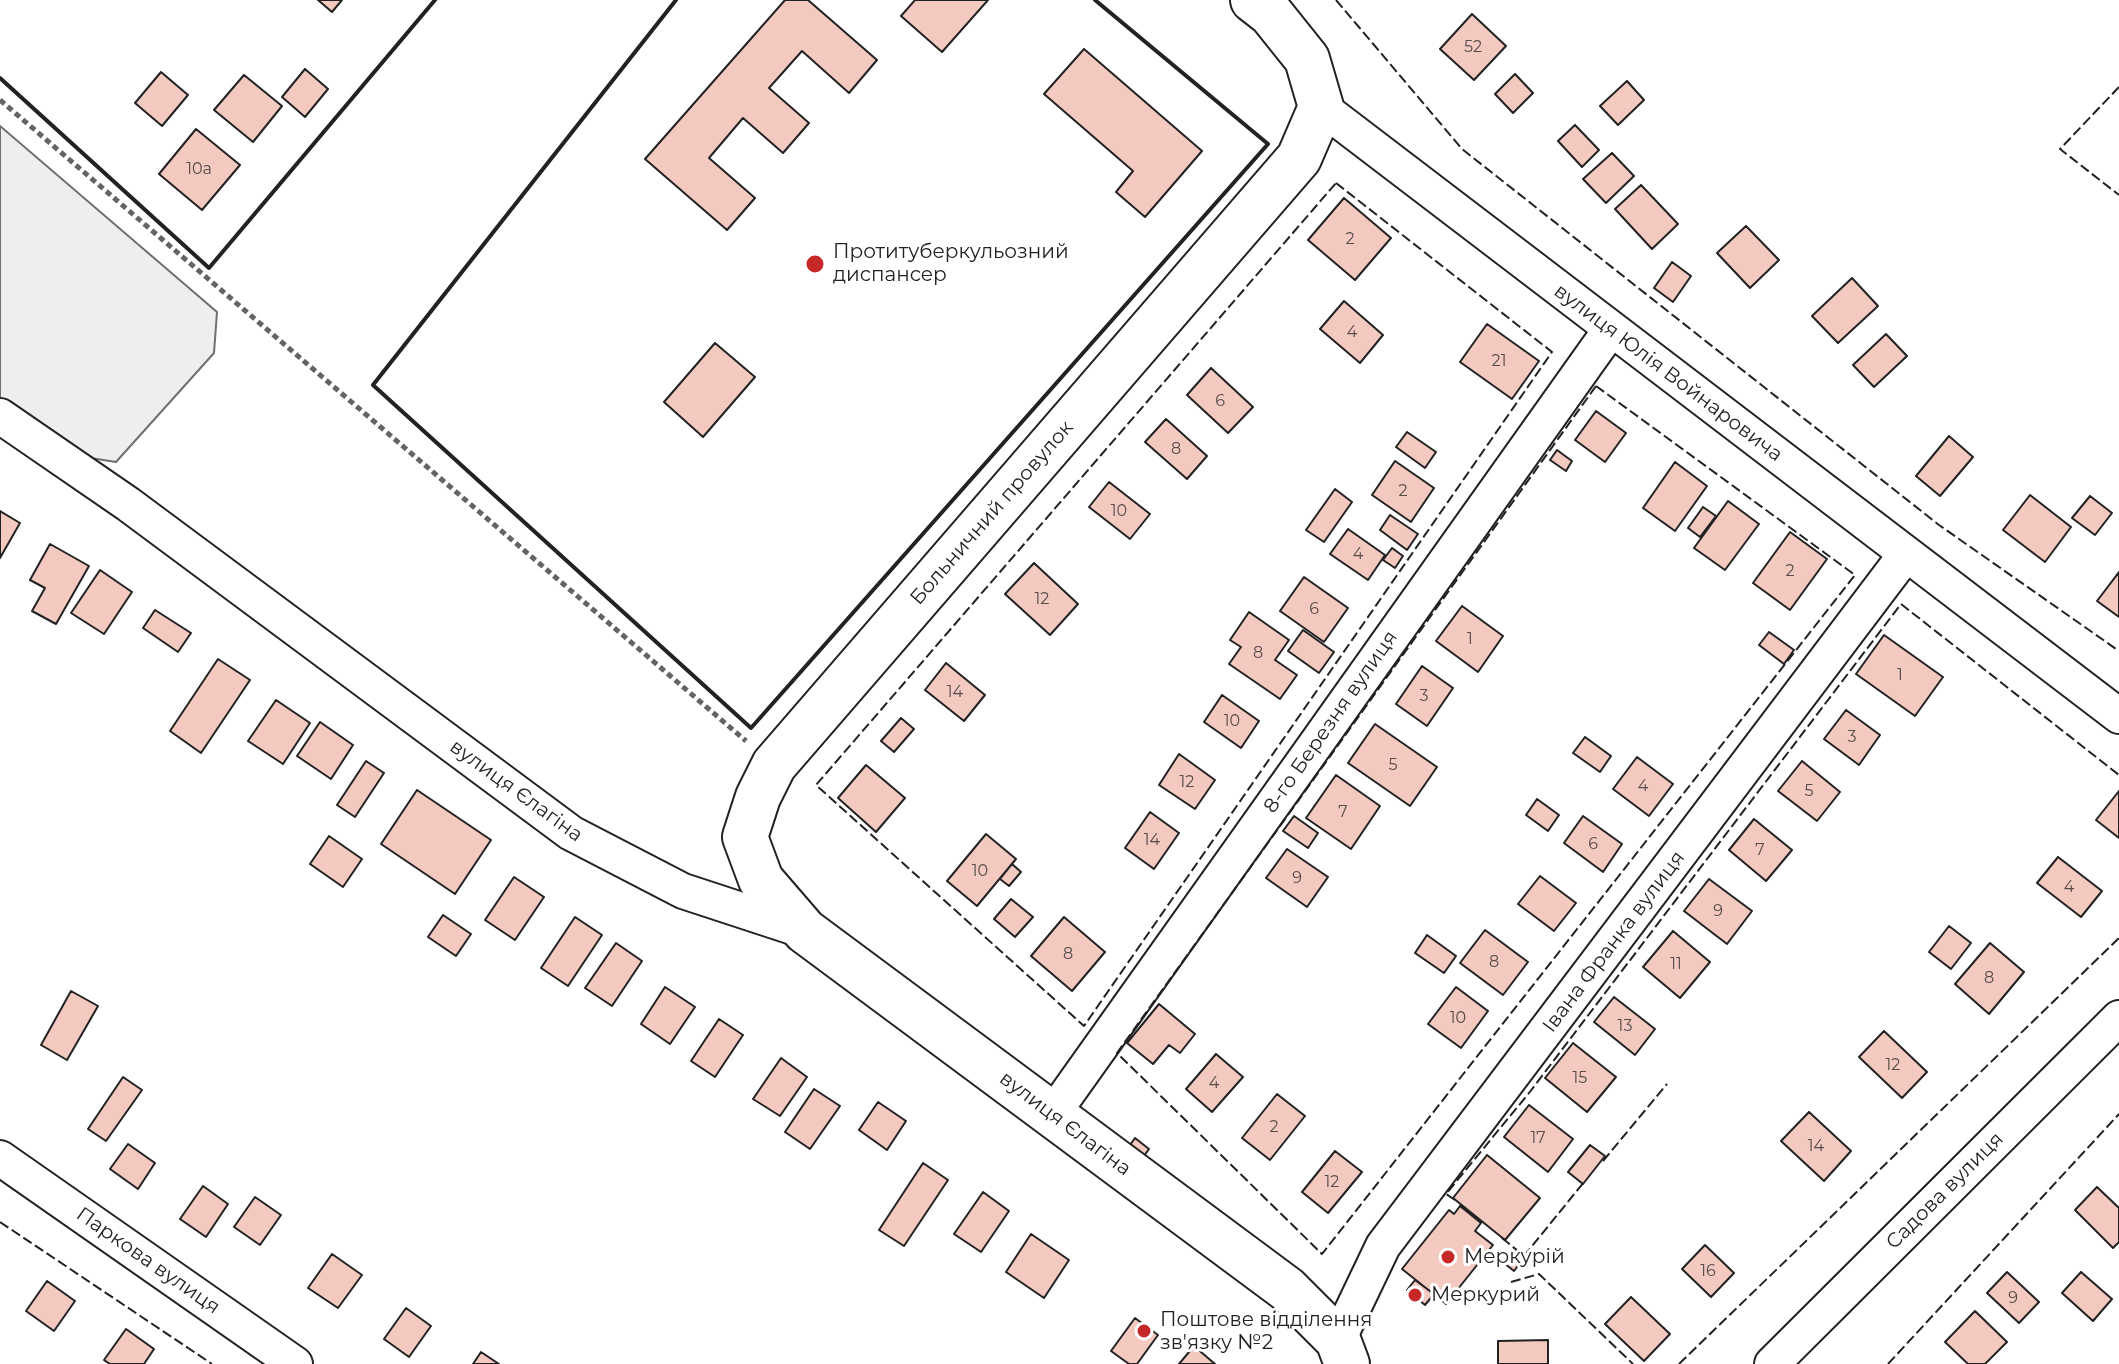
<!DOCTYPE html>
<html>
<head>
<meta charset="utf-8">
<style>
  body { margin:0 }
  canvas { display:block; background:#fff }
</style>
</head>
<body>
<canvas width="2119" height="1364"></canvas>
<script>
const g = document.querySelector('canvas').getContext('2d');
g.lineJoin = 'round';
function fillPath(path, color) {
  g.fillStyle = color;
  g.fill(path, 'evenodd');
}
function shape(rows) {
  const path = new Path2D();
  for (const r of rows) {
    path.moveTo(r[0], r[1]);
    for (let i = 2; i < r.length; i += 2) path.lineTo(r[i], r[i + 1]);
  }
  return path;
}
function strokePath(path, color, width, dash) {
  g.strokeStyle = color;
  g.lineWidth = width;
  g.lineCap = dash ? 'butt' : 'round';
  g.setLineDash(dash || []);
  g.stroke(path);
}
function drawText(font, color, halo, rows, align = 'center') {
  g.font = font + ' Montserrat,sans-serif';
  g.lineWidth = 6;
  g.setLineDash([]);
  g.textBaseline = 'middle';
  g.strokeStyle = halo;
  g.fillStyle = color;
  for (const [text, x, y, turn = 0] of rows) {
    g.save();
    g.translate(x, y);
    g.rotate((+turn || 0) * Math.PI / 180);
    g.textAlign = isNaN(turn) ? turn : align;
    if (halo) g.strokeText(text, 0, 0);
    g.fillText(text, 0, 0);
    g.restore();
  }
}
const green = shape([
  [0,126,217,312,214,353,116,462,84,457,0,399,0,126]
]);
const building = shape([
  [318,0,342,0,332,12,318,0],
  [785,0,808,0,877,60,849,93,802,51,769,88,809,123,783,153,743,118,709,158,755,198,727,230,645,159,785,0],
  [915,0,988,0,942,52,901,16,915,0],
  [1472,14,1506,46,1474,80,1440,49,1472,14],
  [1084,49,1202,151,1145,217,1116,192,1133,171,1044,94,1084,49],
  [305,69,328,89,305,117,282,97,305,69],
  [161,72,188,95,162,126,135,103,161,72],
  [1515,74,1533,93,1513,113,1495,94,1515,74],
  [244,75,282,106,253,142,214,110,244,75],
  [1627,81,1644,100,1618,125,1600,106,1627,81],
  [1575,125,1599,150,1582,167,1558,141,1575,125],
  [196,129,240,165,202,210,159,174,196,129],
  [1612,153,1634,176,1606,203,1583,179,1612,153],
  [1641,185,1678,224,1652,249,1615,209,1641,185],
  [1344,198,1391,238,1355,280,1308,240,1344,198],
  [1746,226,1779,260,1750,288,1717,253,1746,226],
  [1672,262,1691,276,1673,302,1654,288,1672,262],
  [1852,278,1878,306,1838,343,1812,316,1852,278],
  [1344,301,1383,335,1360,363,1320,329,1344,301],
  [1487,324,1539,361,1512,399,1460,362,1487,324],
  [1886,334,1907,356,1874,387,1853,365,1886,334],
  [715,343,755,377,703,437,664,402,715,343],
  [1211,368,1253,407,1228,433,1187,395,1211,368],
  [1596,411,1626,433,1605,462,1575,440,1596,411],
  [1166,419,1207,456,1187,479,1145,442,1166,419],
  [1407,432,1436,452,1425,468,1396,447,1407,432],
  [1949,436,1973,457,1940,496,1916,476,1949,436],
  [1557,450,1572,461,1566,471,1550,460,1557,450],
  [1395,461,1434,488,1411,522,1372,495,1395,461],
  [1675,462,1707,486,1675,531,1643,508,1675,462],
  [1109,482,1150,514,1130,539,1089,507,1109,482],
  [1335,489,1352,502,1324,542,1306,530,1335,489],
  [2030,495,2071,527,2045,562,2003,530,2030,495],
  [2090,496,2112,513,2095,535,2072,518,2090,496],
  [1728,501,1759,524,1725,570,1694,548,1728,501],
  [1703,507,1716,516,1700,537,1688,528,1703,507],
  [0,511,20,523,0,558,0,511],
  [1390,515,1418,534,1407,550,1380,530,1390,515],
  [1348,529,1385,555,1368,580,1330,554,1348,529],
  [1790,532,1827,559,1790,610,1753,583,1790,532],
  [50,544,89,566,56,624,32,611,45,588,30,580,50,544],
  [1392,548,1403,556,1395,568,1383,560,1392,548],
  [1034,563,1078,604,1050,635,1005,594,1034,563],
  [100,570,132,592,104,634,71,613,100,570],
  [2119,572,2119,617,2097,601,2119,572],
  [1304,577,1348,608,1324,642,1280,611,1304,577],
  [1462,606,1503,636,1478,672,1436,641,1462,606],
  [155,610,191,633,178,652,143,628,155,610],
  [1249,612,1289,640,1275,660,1297,675,1280,699,1229,664,1241,647,1230,640,1249,612],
  [1303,630,1334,652,1319,673,1288,651,1303,630],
  [1769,632,1794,650,1784,664,1759,645,1769,632],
  [1884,635,1943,677,1915,716,1856,674,1884,635],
  [218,659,250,680,201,753,170,731,218,659],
  [946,663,985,695,964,721,925,690,946,663],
  [1422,666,1453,688,1427,726,1396,704,1422,666],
  [1222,695,1259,721,1241,748,1204,722,1222,695],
  [276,700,310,723,283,764,248,741,276,700],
  [1846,710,1880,735,1859,765,1824,739,1846,710],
  [901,718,914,729,894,752,881,741,901,718],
  [320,722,353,745,331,779,297,756,320,722],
  [1375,724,1437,767,1410,806,1348,763,1375,724],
  [1585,737,1611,756,1600,772,1573,753,1585,737],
  [1179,754,1215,780,1195,809,1159,785,1179,754],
  [1637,757,1673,784,1649,816,1613,789,1637,757],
  [366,761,384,773,355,817,337,805,366,761],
  [1802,761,1840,792,1817,821,1778,791,1802,761],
  [866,765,905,798,876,832,838,798,866,765],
  [1336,775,1380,806,1351,849,1306,818,1336,775],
  [417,790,491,840,455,894,381,844,417,790],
  [2119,791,2119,838,2096,820,2119,791],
  [1537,799,1559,815,1548,831,1526,815,1537,799],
  [1150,812,1179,833,1154,869,1125,848,1150,812],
  [1294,816,1318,833,1308,848,1283,831,1294,816],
  [1583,816,1622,844,1603,872,1564,843,1583,816],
  [1754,819,1792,850,1766,881,1729,850,1754,819],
  [986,834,1016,859,977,906,947,881,986,834],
  [329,836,362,859,343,887,310,864,329,836],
  [1287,849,1328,877,1307,907,1266,878,1287,849],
  [2058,857,2102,891,2081,917,2037,883,2058,857],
  [1012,864,1021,872,1009,886,1000,879,1012,864],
  [1540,876,1576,903,1554,931,1518,904,1540,876],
  [514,877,544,897,515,940,485,920,514,877],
  [1709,879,1752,911,1727,944,1684,911,1709,879],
  [1011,899,1033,917,1015,937,994,919,1011,899],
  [443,915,471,934,456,956,428,937,443,915],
  [575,917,602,935,568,986,541,968,575,917],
  [1064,917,1105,952,1072,991,1031,956,1064,917],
  [1949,926,1971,943,1951,969,1929,952,1949,926],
  [1485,930,1528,962,1503,995,1460,963,1485,930],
  [1673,931,1710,962,1680,998,1643,967,1673,931],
  [1427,935,1456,956,1444,973,1415,953,1427,935],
  [616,943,642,961,612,1006,585,988,616,943],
  [1990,943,2024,972,1989,1014,1955,984,1990,943],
  [665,987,695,1007,670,1044,641,1024,665,987],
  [1456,987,1488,1011,1461,1048,1428,1024,1456,987],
  [71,991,98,1006,67,1060,41,1045,71,991],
  [1614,997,1655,1029,1635,1055,1594,1022,1614,997],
  [1159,1004,1195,1034,1180,1053,1169,1045,1153,1064,1127,1043,1159,1004],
  [719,1019,743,1035,715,1077,691,1061,719,1019],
  [1884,1031,1927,1072,1902,1098,1859,1057,1884,1031],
  [1573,1043,1616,1077,1587,1112,1545,1078,1573,1043],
  [1216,1054,1243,1077,1212,1112,1186,1089,1216,1054],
  [781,1058,807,1077,780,1116,753,1099,781,1058],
  [123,1077,142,1090,106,1141,88,1129,123,1077],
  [814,1089,840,1106,810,1149,785,1132,814,1089],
  [1277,1094,1305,1116,1270,1160,1242,1138,1277,1094],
  [878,1102,906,1121,887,1150,859,1130,878,1102],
  [1529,1105,1573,1139,1548,1172,1504,1137,1529,1105],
  [1809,1112,1851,1151,1824,1181,1781,1141,1809,1112],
  [1135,1138,1149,1149,1144,1156,1130,1145,1135,1138],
  [128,1144,155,1163,138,1189,110,1169,128,1144],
  [1590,1145,1605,1156,1583,1184,1568,1172,1590,1145],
  [1335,1151,1362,1172,1328,1213,1302,1192,1335,1151],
  [1487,1155,1540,1198,1505,1240,1453,1198,1487,1155],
  [923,1163,948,1180,904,1246,879,1230,923,1163],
  [203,1186,228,1204,206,1237,180,1219,203,1186],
  [2097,1187,2119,1208,2119,1242,2113,1248,2075,1210,2097,1187],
  [983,1192,1009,1211,981,1252,954,1234,983,1192],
  [255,1197,281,1215,260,1245,234,1227,255,1197],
  [1460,1206,1481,1223,1475,1231,1493,1245,1446,1304,1402,1269,1449,1210,1454,1214,1460,1206],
  [1031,1234,1069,1260,1044,1298,1006,1272,1031,1234],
  [1705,1245,1734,1273,1711,1297,1682,1269,1705,1245],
  [1515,1249,1525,1257,1514,1271,1504,1263,1515,1249],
  [332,1254,362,1275,338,1308,308,1288,332,1254],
  [2007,1272,2039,1302,2019,1323,1987,1293,2007,1272],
  [2081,1272,2112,1299,2093,1321,2062,1293,2081,1272],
  [1415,1280,1434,1294,1425,1305,1407,1290,1415,1280],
  [47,1281,75,1301,54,1331,26,1311,47,1281],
  [1631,1297,1670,1334,1644,1361,1605,1324,1631,1297],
  [406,1308,431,1326,409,1357,384,1339,406,1308],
  [1975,1311,2007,1342,1985,1364,1968,1364,1945,1342,1975,1311],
  [1135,1318,1158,1335,1137,1364,1129,1364,1111,1351,1135,1318],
  [126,1329,154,1349,144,1364,110,1364,104,1360,126,1329],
  [1548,1340,1548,1364,1498,1364,1498,1341,1548,1340],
  [1194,1346,1215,1364,1179,1364,1194,1346],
  [481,1352,499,1364,473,1364,481,1352]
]);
const path = shape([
  [0,100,746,741]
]);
const minor = shape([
  [1321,107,2119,716],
  [0,416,128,504,571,833,683,891,805,931],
  [1052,1115,1611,329],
  [0,1158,295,1364],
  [1338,1340,1383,1246,1906,554],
  [1772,1364,2119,1018]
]);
const major = shape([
  [1253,0,1271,14,1307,59,1321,107,1299,158,774,765,758,797,745,837,761,880,805,931,1287,1289,1338,1340,1347,1364]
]);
const fence = shape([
  [1336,0,1462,149,1939,525,2119,651],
  [2119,87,2060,149,2119,195],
  [1336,183,1552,352,1084,1026,816,785,1336,183],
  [1596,386,1855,575,1322,1254,1117,1053,1596,386],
  [1603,1161,1667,1084],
  [1455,1200,1446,1194,1529,1093,1901,604,2119,775],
  [0,1222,212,1364],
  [1502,1238,1524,1256,1584,1182],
  [1511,1282,1539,1274,1633,1364],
  [1679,1364,2119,938],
  [1888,1364,2119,1114]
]);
const wall = shape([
  [676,0,373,385,751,728,1268,144,1095,0],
  [0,78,209,268,435,0]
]);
const markers = [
  [815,264,10,"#c62828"],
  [1448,1257,8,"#c62828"],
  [1415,1295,8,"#c62828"],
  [1144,1331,8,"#c62828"]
];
const numberNames = [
  ["52",1473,47],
  ["10а",199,169],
  ["2",1350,239],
  ["4",1352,332],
  ["21",1499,361],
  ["6",1220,401],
  ["8",1176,449],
  ["2",1403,491],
  ["10",1119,511],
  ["4",1358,554],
  ["2",1790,571],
  ["12",1042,599],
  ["6",1314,609],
  ["1",1470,639],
  ["8",1258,653],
  ["1",1900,675],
  ["14",955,692],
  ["3",1424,696],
  ["10",1232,721],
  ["3",1852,737],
  ["5",1393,765],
  ["12",1187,782],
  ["4",1643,786],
  ["5",1809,791],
  ["7",1343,812],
  ["14",1152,840],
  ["6",1593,844],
  ["7",1760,850],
  ["10",980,871],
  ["9",1297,878],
  ["4",2069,887],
  ["9",1718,911],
  ["8",1068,954],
  ["8",1494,962],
  ["11",1676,964],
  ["8",1989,978],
  ["10",1458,1018],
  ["13",1625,1026],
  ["12",1893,1065],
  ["15",1580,1078],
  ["4",1214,1083],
  ["2",1274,1127],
  ["17",1538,1138],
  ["14",1816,1146],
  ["12",1332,1182],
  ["16",1708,1271],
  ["9",2013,1298]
];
const poiNames = [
  ["Протитуберкульозний",833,252],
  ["диспансер",833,275],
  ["Меркурій",1464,1257],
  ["Меркурий",1431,1295],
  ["Поштове відділення",1160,1320],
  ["зв'язку №2",1160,1343]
];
const streetNames = [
  ["вулиця Юлія Войнаровича",1668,373,37],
  ["Больничний провулок",992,513,-49],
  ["8-го Березня вулиця",1331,722,-55],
  ["вулиця Єлагіна",516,791,36],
  ["Івана Франка вулиця",1614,942,-53],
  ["вулиця Єлагіна",1065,1124,37],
  ["Садова вулиця",1945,1191,-45],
  ["Паркова вулиця",148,1261,35]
];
fillPath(green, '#eee');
strokePath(green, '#6f6f6f', 2);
fillPath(building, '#f3c9c0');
strokePath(building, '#222', 2);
strokePath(minor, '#222', 38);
strokePath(major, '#222', 48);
strokePath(path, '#646464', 5, [6, 4]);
strokePath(minor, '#fff', 34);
strokePath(major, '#fff', 44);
strokePath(fence, '#222', 2, [10, 4]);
strokePath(wall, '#222', 4);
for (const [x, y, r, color] of markers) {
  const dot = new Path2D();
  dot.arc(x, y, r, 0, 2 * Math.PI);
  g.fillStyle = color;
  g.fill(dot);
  strokePath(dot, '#fff', 3);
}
drawText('16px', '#564c4a', null, numberNames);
drawText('20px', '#222', '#fff', poiNames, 'left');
drawText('20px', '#222', '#fff', streetNames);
</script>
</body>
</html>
